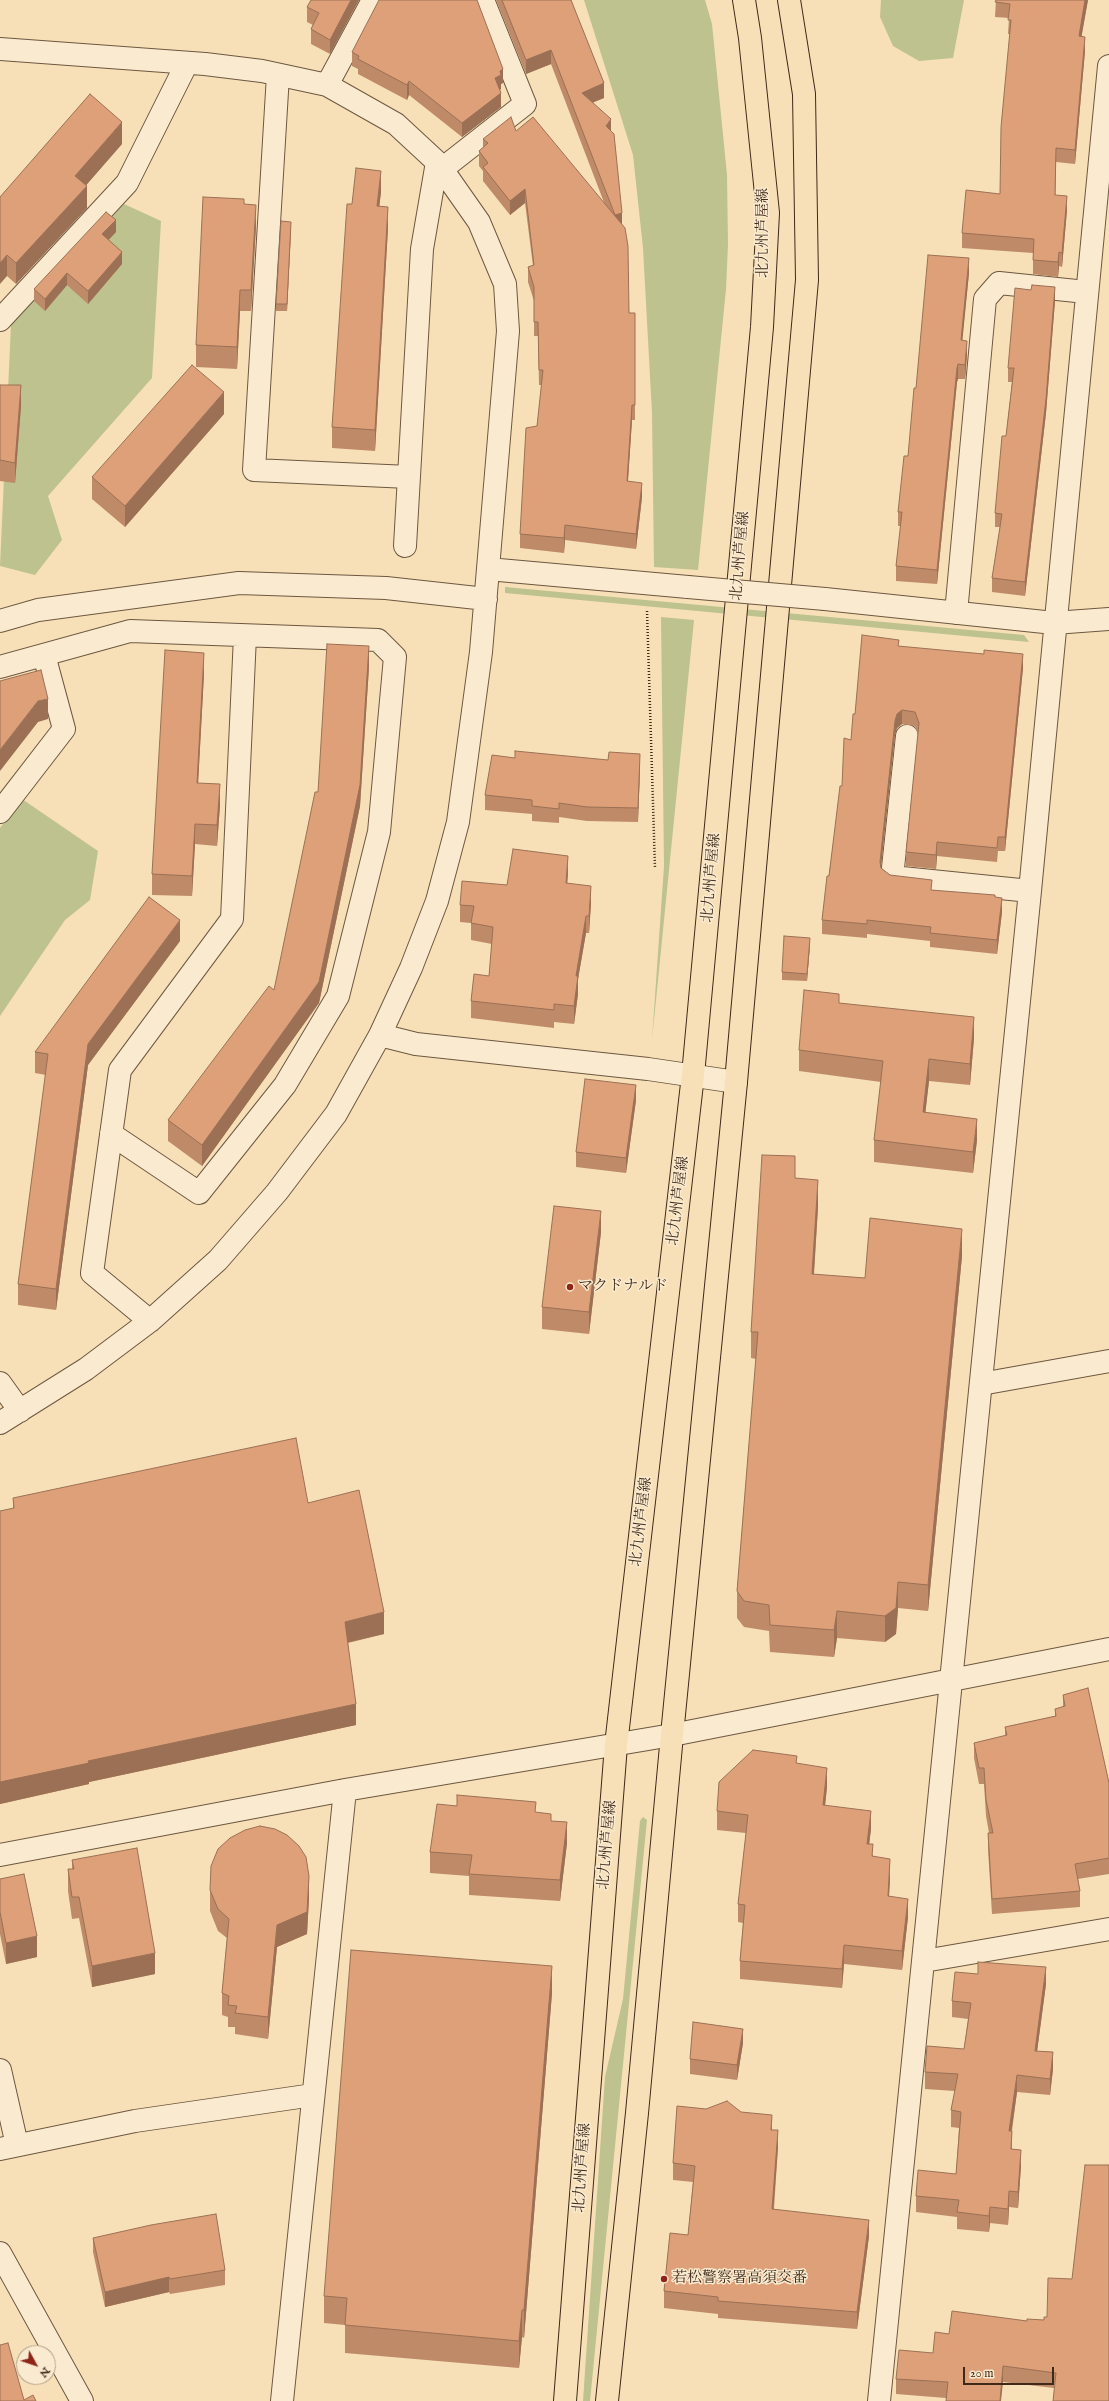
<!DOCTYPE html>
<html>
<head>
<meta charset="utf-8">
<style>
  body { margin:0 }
  #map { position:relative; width:1109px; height:2401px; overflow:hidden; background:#f7e0b7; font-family:"IM FELL English",serif }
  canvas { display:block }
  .north { position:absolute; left:16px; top:2345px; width:40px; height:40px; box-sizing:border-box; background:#faebd0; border:1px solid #af9d87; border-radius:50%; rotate:130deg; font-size:11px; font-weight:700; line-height:16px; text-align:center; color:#3f2919 }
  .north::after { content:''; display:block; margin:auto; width:14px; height:18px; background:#8f2418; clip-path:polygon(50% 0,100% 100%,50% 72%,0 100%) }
  .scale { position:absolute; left:963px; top:2367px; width:91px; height:18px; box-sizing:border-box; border:2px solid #3f2919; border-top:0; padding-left:5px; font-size:12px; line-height:14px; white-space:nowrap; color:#3f2919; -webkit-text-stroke:3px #faebd0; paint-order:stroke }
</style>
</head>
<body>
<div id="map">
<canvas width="1109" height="2401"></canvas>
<div class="north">N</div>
<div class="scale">20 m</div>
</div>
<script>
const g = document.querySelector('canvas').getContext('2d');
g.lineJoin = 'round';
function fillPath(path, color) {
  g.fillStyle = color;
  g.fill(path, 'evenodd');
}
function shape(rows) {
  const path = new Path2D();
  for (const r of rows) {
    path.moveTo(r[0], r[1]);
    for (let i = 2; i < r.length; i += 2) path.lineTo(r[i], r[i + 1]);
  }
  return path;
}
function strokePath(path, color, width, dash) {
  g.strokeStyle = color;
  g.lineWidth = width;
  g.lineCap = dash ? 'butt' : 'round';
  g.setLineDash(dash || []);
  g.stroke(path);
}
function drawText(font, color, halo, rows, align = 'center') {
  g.font = font + ' "IM FELL English","Noto Serif JP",serif';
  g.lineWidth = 3;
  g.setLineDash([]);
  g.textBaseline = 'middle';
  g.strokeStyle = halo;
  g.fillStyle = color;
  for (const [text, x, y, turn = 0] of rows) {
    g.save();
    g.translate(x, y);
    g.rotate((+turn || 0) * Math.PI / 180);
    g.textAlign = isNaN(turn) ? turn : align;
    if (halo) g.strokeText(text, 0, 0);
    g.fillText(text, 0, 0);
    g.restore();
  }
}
const green = shape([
  [584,0,705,0,712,24,727,175,728,244,726,289,698,570,654,567,652,413,643,248,633,155],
  [881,0,964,0,953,58,919,61,893,46,880,17],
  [124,204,161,221,152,378,48,496,62,540,35,575,0,566,11,325],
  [505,587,1024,635,1029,642,505,593],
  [661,617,694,620,652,1040,664,866],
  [22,799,98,851,90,900,65,920,0,1016,0,828],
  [643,1817,647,1820,590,2401,583,2401,605,2077,623,1999,640,1821]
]);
const path = shape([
  [647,611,655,868]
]);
const minor = shape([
  [0,49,205,64,262,71,327,85,396,124,437,162,479,222,505,284,508,331,481,652,458,822,437,901,411,968,380,1035,336,1114,277,1192,218,1260,150,1321,86,1369,0,1423],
  [278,75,254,470,409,477],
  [327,85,373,0],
  [442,169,525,104,483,0],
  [0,320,127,183,187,63],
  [405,546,422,249,437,162],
  [488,569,688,587],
  [825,599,1054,623,1109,619],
  [956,613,985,299,999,283,1086,292],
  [0,621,38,610,239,583,386,588,486,599],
  [0,667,130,631,378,640,395,657,379,832,338,996,285,1085,199,1193,111,1134],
  [907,736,892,877,1030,891],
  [0,812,64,729,44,655],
  [380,1035,416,1044,648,1069,736,1082],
  [150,1321,92,1273,120,1070,232,919,245,636],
  [0,1383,20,1411],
  [981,1384,1109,1361],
  [0,1855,345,1790,672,1735,1109,1649],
  [924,1961,1109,1929],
  [0,2070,17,2145],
  [0,2149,135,2121,313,2095],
  [0,2253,82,2401],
  [282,2401,345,1790],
  [879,2401,1030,891,1109,66]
]);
const major = shape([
  [565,2401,616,1745,693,1075,762,327,768,213,750,38,744,0],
  [607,2401,637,2113,672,1735,736,1082,807,280,804,94,789,0]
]);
const minorBridge = shape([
  [688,587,825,599]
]);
const wall = shape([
  [359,0,330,54,311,44,311,29,313,25,307,22,307,7],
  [496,0,571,0,604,98,593,102,611,131,622,224,635,382,635,420,632,420,628,481,642,497,636,549,565,540,564,553,520,548,520,534,537,426,542,385,539,385,538,336,534,336,534,301,528,282,528,267,533,266,525,203,510,215,483,181,483,171,479,166,479,151,483,148,483,139,516,131,605,205,551,64,526,74],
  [996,0,1088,0,1081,37,1085,51,1075,164,1056,162,1055,195,1067,210,1062,267,1059,266,1058,277,1033,274,1033,253,962,248,962,233,1000,194,1010,34,1008,34,1009,18,995,17],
  [352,52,503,83,501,84,501,89,500,90,501,107,462,137,409,95,407,100,358,74,358,69,352,66],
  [122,144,86,185,87,208,16,284,7,276,0,197],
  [381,192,379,206,388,228,375,451,332,448,332,427,352,204],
  [244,204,256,226,251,311,240,311,237,369,196,367,196,345],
  [291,229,287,311,276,311,276,304],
  [116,232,108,240,122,264,88,304,67,285,45,311,34,301,34,289],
  [969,273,962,340,967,355,965,379,958,379,957,382,937,584,896,581,896,566,901,526,898,526,898,512,908,456,916,388],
  [1055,301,1046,413,1025,596,992,592,992,578,1000,527,995,527,995,513,1006,436,1012,382,1008,382,1008,368],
  [0,385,21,406,15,483,0,481],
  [224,414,125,527,92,499,92,477],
  [899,646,1023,668,1005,851,998,851,997,862,937,856,936,869,906,866,906,852,918,735,915,726,902,724,897,728,895,735,881,867,881,868,890,875,932,890,995,897,1002,912,997,954,930,947,930,941,867,934,867,938,822,934,822,920,842,786,851,740,855,714],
  [369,667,360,806,319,1003,202,1166,168,1141,168,1120,274,990,318,792],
  [204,674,198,783,220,805,217,846,195,844,192,896,152,895,152,874],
  [515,758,640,768,638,822,587,821,559,817,559,823,532,821,532,814,485,810,485,795],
  [568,873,567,883,591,903,589,933,586,933,578,979,578,994,574,1024,554,1022,554,1028,471,1018,471,1001,489,976,492,944,471,940,471,923,460,922,460,905,507,885],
  [180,941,88,1065,56,1310,18,1305,18,1284,46,1075,35,1073,35,1052],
  [810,945,807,981,782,980,782,972],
  [839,1003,974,1038,970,1085,929,1081,925,1113,977,1140,973,1173,874,1162,874,1140,881,1082,799,1071,799,1050],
  [636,1100,626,1173,576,1167,576,1152],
  [795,1178,818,1207,814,1275,865,1278,962,1256,928,1611,898,1608,896,1634,885,1642,837,1638,834,1657,770,1652,769,1631,744,1627,737,1618,737,1591,756,1359,751,1358,751,1332],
  [601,1232,589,1334,542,1329,542,1307],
  [13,1498,308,1503,384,1634,348,1643,356,1725,89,1782,89,1784,0,1804,0,1511,13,1509],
  [1063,1695,1109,1783,1109,1874,1078,1879,1080,1891,1080,1907,992,1914,988,1849,988,1833,989,1833,986,1816,984,1784,979,1784,974,1758,974,1743,1005,1736,1005,1727,1055,1716,1055,1709,1063,1707],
  [797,1764,827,1787,825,1806,871,1829,869,1844,873,1856,890,1878,889,1896,908,1917,902,1970,844,1964,842,1988,740,1979,740,1961,743,1923,738,1922,738,1904,746,1833,717,1830,717,1811],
  [536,1812,551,1821,567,1843,560,1901,469,1895,469,1876,430,1873,430,1852],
  [72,1860,155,1974,92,1987,79,1918,72,1919,68,1891,68,1869,72,1869],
  [0,1879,37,1957,6,1964,0,1934],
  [210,1890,309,1898,307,1934,277,1947,268,2039,235,2034,235,2027,228,2027,228,2017,222,2015,222,1993,227,1938,218,1931,210,1911],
  [1046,1984,1037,2051,1053,2069,1050,2095,1017,2092,1012,2131,1012,2149,1021,2166,1018,2208,1009,2207,1008,2225,990,2223,989,2232,957,2229,957,2217,916,2212,916,2196,956,2174,959,2128,951,2127,951,2110,955,2091,925,2089,925,2072,964,2049,968,2019,952,2017,952,2001],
  [552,1993,524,2338,522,2337,519,2368,345,2353,345,2325,324,2323,324,2296],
  [743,2043,737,2080,690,2074,690,2059],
  [706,2109,741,2112,772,2130,778,2147,774,2209,869,2236,857,2329,718,2318,718,2314,664,2308,664,2291,688,2235,693,2182,673,2180,673,2163],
  [93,2238,225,2270,225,2285,170,2294,169,2292,105,2307,93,2252],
  [1072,2279,1054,2388,1003,2382,946,2398,896,2394,896,2379,933,2353,949,2334,1027,2321,1044,2320,1047,2317]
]);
const shadedWall = shape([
  [351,0,359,0,330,54,330,40],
  [1085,0,1088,0,1079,51,1079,36],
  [1085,37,1085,51,1075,164,1075,150],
  [551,50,551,64,526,74,526,60],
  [503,69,503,83,501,84,501,89,495,92,495,78,500,71],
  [409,81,409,95,407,100,407,85],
  [604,83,604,98,582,107,582,93],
  [501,93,501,107,462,137,462,123],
  [611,119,611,133,606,126],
  [122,122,122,144,75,198,75,176],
  [1056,148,1056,162,1055,209,1055,195],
  [381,171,381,192,377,227,377,206],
  [87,186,87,208,16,284,16,263],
  [525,189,525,203,510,215,510,201],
  [1067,196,1067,210,1062,267,1062,253],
  [256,205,256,226,251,311,251,290],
  [388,207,388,228,375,451,375,430],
  [622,213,622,227,615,229,615,215],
  [116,220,116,232,102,247,102,234],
  [291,222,291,229,287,311,287,304],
  [122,252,122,264,88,304,88,291],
  [1059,252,1059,266,1058,277,1058,262],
  [7,255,7,276,0,284,0,263],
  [969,258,969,273,961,355,961,340],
  [67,273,67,285,45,311,45,299],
  [1055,287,1055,301,1046,413,1025,596,1025,582],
  [240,290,240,311,237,369,237,347],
  [967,341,967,355,965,379,965,365],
  [958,364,958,379,957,382,937,584,937,570,957,368],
  [21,385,21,406,15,483,15,463],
  [224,392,224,414,125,527,125,506],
  [632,405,632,420,627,495,627,481],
  [642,483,642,497,636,549,636,534],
  [565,525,565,540,564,553,564,538],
  [369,646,369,667,360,806,319,1003,202,1166,202,1145,319,982],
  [204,653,204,674,197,804,197,783],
  [1023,654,1023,668,1005,851,1005,837],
  [48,699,48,719,38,722,0,771,0,750,38,701],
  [902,710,902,724,897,728,895,735,880,876,880,862,895,721,897,714],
  [640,754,640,768,638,822,638,808],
  [220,784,220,805,217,846,217,825],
  [195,824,195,844,192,896,192,876],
  [937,842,937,856,936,869,936,855],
  [568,856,568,873,566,901,566,883],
  [591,886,591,903,589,933,589,916],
  [1002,898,1002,912,997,954,997,940],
  [586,916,586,933,578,979,578,994,574,1024,574,1006,576,976],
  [180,920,180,941,88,1065,56,1310,56,1289,88,1044],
  [810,938,810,945,807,981,807,974],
  [974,1017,974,1038,970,1085,970,1064],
  [929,1059,929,1081,923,1134,923,1112],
  [636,1085,636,1100,626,1173,626,1158],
  [977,1119,977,1140,973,1173,973,1152],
  [818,1180,818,1207,812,1301,812,1274],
  [601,1211,601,1232,589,1334,589,1312],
  [962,1229,962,1256,928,1611,928,1585],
  [898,1582,898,1608,896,1634,885,1642,885,1616],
  [837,1611,837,1638,834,1657,834,1630],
  [384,1612,384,1634,345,1643,345,1622],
  [356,1704,356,1725,89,1782,89,1784,0,1804,0,1782,88,1761],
  [827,1768,827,1787,823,1824,823,1805],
  [871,1811,871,1829,867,1862,867,1844],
  [567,1822,567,1843,560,1901,560,1880],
  [890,1859,890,1878,888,1914,888,1896],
  [309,1876,309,1898,307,1934,277,1947,268,2039,268,2017,277,1925],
  [908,1899,908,1917,902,1970,902,1951],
  [37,1936,37,1957,6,1964,6,1943],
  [844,1945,844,1964,842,1988,842,1969],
  [155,1953,155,1974,92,1987,92,1966],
  [552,1966,552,1993,524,2338,524,2310],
  [1046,1967,1046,1984,1035,2067,1035,2051],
  [743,2029,743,2043,737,2080,737,2065],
  [1053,2052,1053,2069,1050,2095,1050,2079],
  [1017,2075,1017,2092,1009,2147,1009,2131],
  [772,2115,772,2132,771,2130],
  [778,2130,778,2147,772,2226,772,2209],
  [1021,2150,1021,2166,1018,2208,1018,2192],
  [1009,2191,1009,2207,1008,2225,1008,2209],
  [990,2207,990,2223,989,2232,989,2216],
  [869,2220,869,2236,857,2329,857,2312],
  [169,2277,169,2292,105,2307,105,2292],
  [522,2310,522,2337,519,2368,519,2341],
  [1003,2366,1003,2382,1001,2401,1000,2401]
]);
const building = shape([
  [311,0,351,0,330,40,311,29,319,13,307,7,311,0],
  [379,0,477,0,503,69,500,71,501,75,495,78,501,93,462,123,409,81,407,85,358,59,359,56,352,52,379,0],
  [502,0,571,0,604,83,582,93,611,119,606,126,614,134,622,213,615,215,551,50,526,60,502,0],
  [996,0,1085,0,1079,36,1085,37,1075,150,1056,148,1055,195,1067,196,1062,253,1059,252,1058,262,1033,260,1034,239,962,233,966,190,1000,194,1001,127,1011,20,1008,20,1010,4,995,2,996,0],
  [90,94,122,122,75,176,87,186,16,263,7,255,0,263,0,197,90,94],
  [511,117,516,131,533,117,625,228,628,246,629,313,635,313,635,405,632,405,627,481,642,483,636,534,565,525,564,538,520,534,526,428,537,426,543,370,539,370,538,322,534,322,534,287,528,267,534,265,525,189,510,201,483,167,488,163,479,151,488,143,483,139,511,117],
  [356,168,381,171,377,206,388,207,375,430,332,427,347,204,352,204,356,168],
  [203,197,244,199,244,204,256,205,251,290,240,290,237,347,196,345,203,197],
  [106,212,116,220,102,234,122,252,88,291,67,273,45,299,34,289,106,212],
  [281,221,291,222,287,304,276,304,281,221],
  [928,255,969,258,961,340,967,341,965,365,958,364,957,368,937,570,896,566,902,512,898,512,904,456,908,456,914,388,916,388,928,255],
  [1032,285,1055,287,1046,399,1025,582,992,578,1002,514,995,513,1002,436,1006,436,1014,368,1008,368,1015,288,1031,290,1032,285],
  [192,365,224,392,125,506,92,477,192,365],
  [0,385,21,385,15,463,0,460,0,385],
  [862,635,899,640,898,646,984,654,984,650,1023,654,1005,837,998,837,997,848,937,842,936,855,906,852,919,723,915,712,902,710,897,714,895,721,880,862,881,868,890,875,932,880,931,890,995,895,995,897,1002,898,997,940,930,933,931,927,867,920,867,924,822,920,827,876,829,876,840,786,842,786,844,738,851,740,853,714,855,714,862,635],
  [327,644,369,646,360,785,319,982,202,1145,168,1120,269,986,274,990,315,792,318,792,327,644],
  [165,650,204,653,197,783,220,784,217,825,195,824,192,876,152,874,165,650],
  [41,670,48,699,38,701,0,750,0,681,41,670],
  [515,751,608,760,609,752,640,754,638,808,587,807,559,803,559,809,532,806,532,800,485,795,492,755,515,758,515,751],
  [513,849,568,856,566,883,591,886,589,916,586,916,576,976,578,976,574,1006,554,1004,554,1010,471,1001,474,974,489,976,493,927,471,923,474,906,460,905,462,881,507,885,513,849],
  [149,897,180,920,88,1044,56,1289,18,1284,48,1054,35,1052,149,897],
  [784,936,810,938,807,974,782,972,784,936],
  [804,990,839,994,839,1003,974,1017,970,1064,929,1059,923,1112,977,1119,973,1152,874,1140,883,1061,799,1050,804,990],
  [585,1079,636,1085,626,1158,576,1152,585,1079],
  [762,1155,795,1156,795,1178,818,1180,812,1274,865,1278,870,1218,962,1229,928,1585,898,1582,896,1608,885,1616,837,1611,834,1630,770,1625,769,1605,744,1601,737,1591,758,1332,751,1332,762,1155],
  [554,1206,601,1211,589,1312,542,1307,554,1206],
  [296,1438,308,1503,359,1490,384,1612,345,1622,356,1704,88,1761,89,1763,0,1782,0,1511,14,1508,13,1498,296,1438],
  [1088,1688,1109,1783,1109,1858,1075,1864,1080,1891,992,1899,988,1833,993,1833,986,1800,984,1768,979,1768,974,1743,1007,1735,1005,1727,1056,1716,1055,1709,1065,1706,1063,1695,1088,1688],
  [753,1750,797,1756,796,1763,827,1768,823,1805,871,1811,867,1844,873,1844,872,1856,890,1859,888,1896,908,1899,902,1951,844,1945,842,1969,740,1961,745,1905,738,1904,748,1815,717,1811,719,1782,753,1750],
  [457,1795,536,1802,535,1812,551,1814,551,1821,567,1822,560,1880,469,1874,472,1855,430,1852,437,1804,457,1806,457,1795],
  [260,1826,275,1829,287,1835,299,1846,306,1857,309,1876,307,1912,277,1925,268,2017,235,2013,237,2006,228,2005,229,1996,222,1993,229,1919,218,1909,210,1890,211,1866,218,1849,230,1838,245,1830,260,1826],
  [137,1848,155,1953,92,1966,79,1897,72,1897,68,1869,74,1869,72,1860,137,1848],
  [24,1874,37,1936,6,1943,0,1912,0,1879,24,1874],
  [351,1950,552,1966,524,2310,522,2310,519,2341,345,2325,347,2298,324,2296,351,1950],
  [978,1962,1046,1967,1035,2051,1053,2052,1050,2079,1017,2075,1009,2131,1012,2131,1011,2149,1021,2150,1018,2192,1009,2191,1008,2209,990,2207,989,2216,957,2212,959,2200,916,2196,918,2170,956,2174,961,2112,951,2110,958,2074,925,2072,927,2046,964,2049,971,2003,952,2001,955,1972,978,1974,978,1962],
  [693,2022,743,2029,737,2065,690,2059,693,2022],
  [727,2101,741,2112,772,2115,771,2130,778,2130,772,2209,869,2220,857,2312,718,2301,718,2297,664,2291,670,2233,688,2235,695,2166,673,2163,677,2106,706,2109,727,2101],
  [1085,2165,1109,2165,1109,2401,1053,2401,1056,2373,1003,2366,1000,2401,946,2401,948,2382,896,2379,899,2350,933,2353,935,2332,949,2334,952,2311,1027,2321,1027,2319,1044,2320,1044,2317,1047,2317,1048,2278,1072,2279,1085,2165],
  [216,2214,225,2270,170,2279,169,2277,105,2292,93,2238,151,2225,216,2214],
  [8,2343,24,2400,33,2395,36,2401,0,2401,0,2345,8,2343]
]);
const markers = [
  [570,1287,4,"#8f2418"],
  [664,2279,4,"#8f2418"]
];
const streetNames = [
  ["北九州芦屋線",764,233,-90],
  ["北九州芦屋線",741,556,-85],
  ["北九州芦屋線",712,878,-85],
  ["北九州芦屋線",679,1201,-83],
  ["北九州芦屋線",642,1522,-83],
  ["北九州芦屋線",608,1845,-85],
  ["北九州芦屋線",583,2168,-86]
];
const poiNames = [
  ["マクドナルド",578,1287],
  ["若松警察署高須交番",672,2279]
];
fillPath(green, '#bdc28e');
strokePath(minor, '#6d5740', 24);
strokePath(major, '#3f2919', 24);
strokePath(path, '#3f2919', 2.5, [1, 2]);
strokePath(minor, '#faebd0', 22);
strokePath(major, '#f7e0b7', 22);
strokePath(minorBridge, '#6d5740', 24, []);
strokePath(minorBridge, '#faebd0', 22);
fillPath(wall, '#bf8a68');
fillPath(shadedWall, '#9b7055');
fillPath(building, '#dea079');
strokePath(building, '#9b7055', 1);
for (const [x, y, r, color] of markers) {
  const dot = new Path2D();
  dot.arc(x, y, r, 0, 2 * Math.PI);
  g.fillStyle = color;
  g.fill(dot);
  strokePath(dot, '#faebd0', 1.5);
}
drawText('15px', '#3f2919', '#faebd0', streetNames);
drawText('15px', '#3f2919', '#faebd0', poiNames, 'left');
</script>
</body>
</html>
